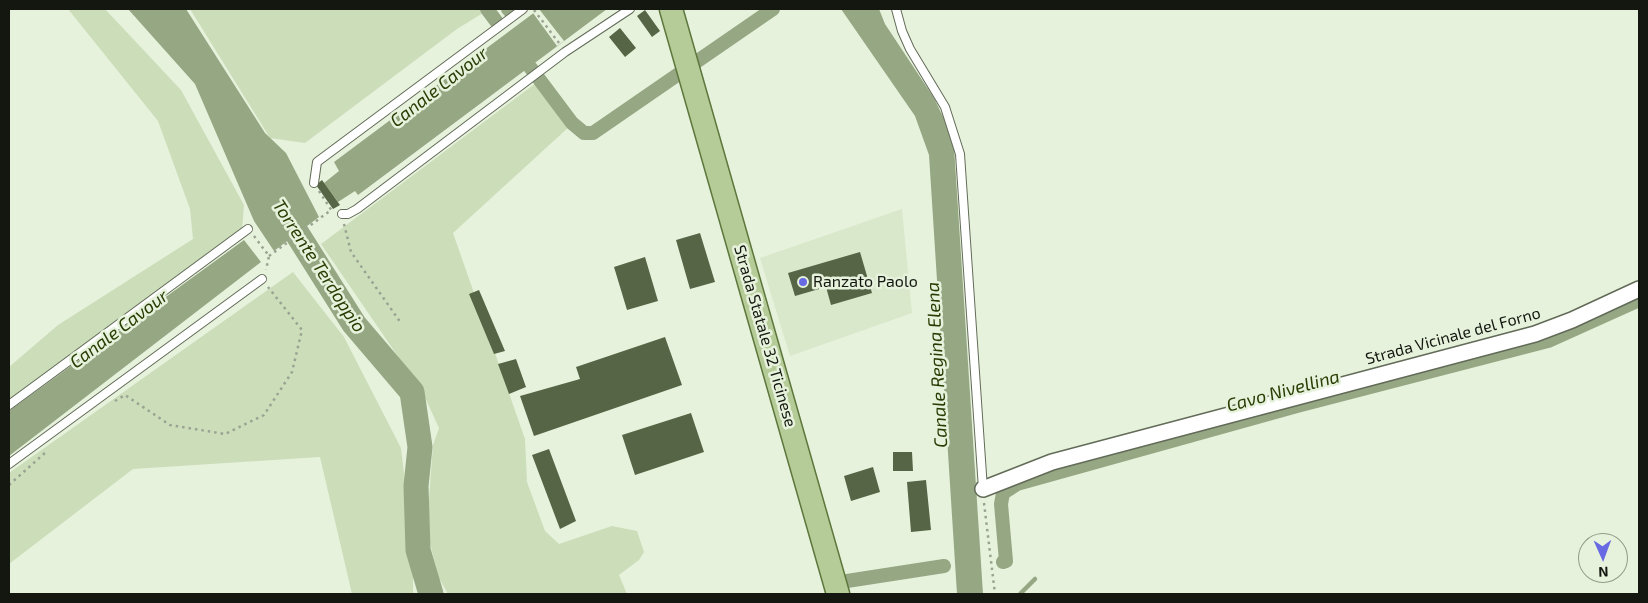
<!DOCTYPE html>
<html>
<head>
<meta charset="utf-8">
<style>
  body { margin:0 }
  #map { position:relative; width:1648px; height:603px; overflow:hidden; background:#e7f2dc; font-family:"Exo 2",sans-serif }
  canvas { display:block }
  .frame { position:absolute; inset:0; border:10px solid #131710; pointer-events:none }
  .north { position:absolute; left:1578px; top:533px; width:50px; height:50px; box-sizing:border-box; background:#e7f2dc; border:1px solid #929a8a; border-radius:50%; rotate:178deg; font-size:14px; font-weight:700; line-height:20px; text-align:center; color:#131710 }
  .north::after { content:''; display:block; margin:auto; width:18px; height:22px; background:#686ae4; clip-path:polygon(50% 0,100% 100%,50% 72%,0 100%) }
</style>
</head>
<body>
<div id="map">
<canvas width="1648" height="603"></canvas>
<div class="frame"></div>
<div class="north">N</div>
</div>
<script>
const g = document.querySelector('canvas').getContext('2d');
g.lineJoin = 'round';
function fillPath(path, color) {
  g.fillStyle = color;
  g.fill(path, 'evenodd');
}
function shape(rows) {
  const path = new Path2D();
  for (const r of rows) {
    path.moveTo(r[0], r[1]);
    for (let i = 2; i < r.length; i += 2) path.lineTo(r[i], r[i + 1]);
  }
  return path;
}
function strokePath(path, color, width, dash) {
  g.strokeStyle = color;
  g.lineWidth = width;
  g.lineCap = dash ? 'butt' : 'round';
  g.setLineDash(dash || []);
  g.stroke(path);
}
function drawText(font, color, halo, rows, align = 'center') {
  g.font = font + ' "Exo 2",sans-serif';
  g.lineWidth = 5;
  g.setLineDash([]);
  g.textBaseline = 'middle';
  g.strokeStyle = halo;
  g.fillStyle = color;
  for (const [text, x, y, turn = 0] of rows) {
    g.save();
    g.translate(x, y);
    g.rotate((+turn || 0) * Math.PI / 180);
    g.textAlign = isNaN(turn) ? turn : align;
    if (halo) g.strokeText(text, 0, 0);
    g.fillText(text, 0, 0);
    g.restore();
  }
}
const built = shape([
  [902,209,912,313,790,356,760,258]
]);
const green = shape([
  [68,9,105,9,181,90,244,205,242,230,9,402,9,367,58,325,193,239,190,209,158,121],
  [190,9,483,9,483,13,457,29,305,143,270,138],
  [536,83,570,126,453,233,525,439,527,482,545,531,559,544,612,526,637,531,644,552,639,560,619,575,627,594,448,594,439,578,430,544,428,512,433,445,439,428,423,393,321,244],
  [293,272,344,337,401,448,413,549,413,594,352,594,320,457,133,469,9,564,9,473]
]);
const water = shape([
  [128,9,186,9,265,133,286,153,319,217,274,251,254,221,195,84],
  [539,9,607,9,358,195,355,191,338,202,324,183,339,171,334,162],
  [841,9,879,9,885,24,934,98,947,125,954,147,983,594,957,594,929,155,915,116],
  [244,240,261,262,9,456,9,411]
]);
const pier = shape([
  [539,9,564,41,557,46,533,13]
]);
const stream = shape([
  [1020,594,1035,579]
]);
const canal = shape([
  [487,9,496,21],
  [508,9,510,11],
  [530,67,533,71],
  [539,79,572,123,584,133,593,133,773,9],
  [1003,562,1006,561,1001,504,1003,493,1017,484,1297,406,1548,341,1639,300],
  [847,581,944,566]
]);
const river = shape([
  [279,205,354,324,412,392,420,447,416,486,418,550,431,594]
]);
const building = shape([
  [645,10,660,31,652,37,637,16],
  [620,28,636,48,625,57,609,37],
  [322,180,340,205,333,209,316,185],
  [700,233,715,282,690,289,676,240],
  [860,252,872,293,831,305,826,287,795,296,788,273],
  [645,257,658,301,627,310,614,267],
  [479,290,505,351,494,354,469,294],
  [665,337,682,385,534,436,520,396,580,379,576,367],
  [516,359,526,387,509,394,498,364],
  [691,413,704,452,635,475,622,435],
  [549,449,576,521,560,529,532,455],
  [893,452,912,452,913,471,893,471],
  [873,467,880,492,851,501,844,476],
  [926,480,931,530,911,532,907,482]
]);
const path = shape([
  [534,10,559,43],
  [319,191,332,211],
  [344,224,351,252,401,323],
  [254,236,269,256,266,270],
  [269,256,331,210],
  [115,401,125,395,170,425,225,434,264,415,292,372,302,330,268,287],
  [9,485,46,452],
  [984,503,995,594]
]);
const lane = shape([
  [896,9,902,31,910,49,945,107,960,154,983,489],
  [314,183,317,162,523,9],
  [342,214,348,214,357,209,565,52,630,9],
  [9,405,248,229],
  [9,464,262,279]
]);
const street = shape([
  [983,489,1052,462,1535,334,1572,320,1639,289]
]);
const primary = shape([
  [671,9,838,594]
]);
const markers = [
  [803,282,5,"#686ae4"]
];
const poiNames = [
  ["Ranzato Paolo",813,282]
];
const streetNames = [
  ["Strada Statale 32 Ticinese",765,336,74],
  ["Strada Vicinale del Forno",1453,336,-15]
];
const waterNames = [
  ["Canale Cavour",439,87,-38],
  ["Torrente Terdoppio",319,266,57],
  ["Canale Cavour",119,329,-37],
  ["Canale Regina Elena",937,365,-93],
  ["Cavo Nivellina",1283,391,-15]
];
fillPath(built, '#d9e7ca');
fillPath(green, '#ccddba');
fillPath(water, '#96a784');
fillPath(pier, '#e7f2dc');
strokePath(stream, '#96a784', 4.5);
strokePath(canal, '#96a784', 14);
strokePath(river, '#96a784', 25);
fillPath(building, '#566545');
strokePath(lane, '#626b58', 10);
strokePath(street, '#626b58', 18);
strokePath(primary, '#5d773c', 25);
strokePath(path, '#9aa392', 2.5, [2.5, 4]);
strokePath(lane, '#fff', 8);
strokePath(street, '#fff', 15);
strokePath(primary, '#b6cc98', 22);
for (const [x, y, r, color] of markers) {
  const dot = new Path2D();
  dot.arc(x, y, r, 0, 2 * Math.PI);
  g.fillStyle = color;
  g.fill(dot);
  strokePath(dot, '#e7f2dc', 2);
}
drawText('16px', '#131710', '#e7f2dc', poiNames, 'left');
drawText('16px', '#131710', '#e7f2dc', streetNames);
drawText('italic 18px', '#283d04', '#e7f2dc', waterNames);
</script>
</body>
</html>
